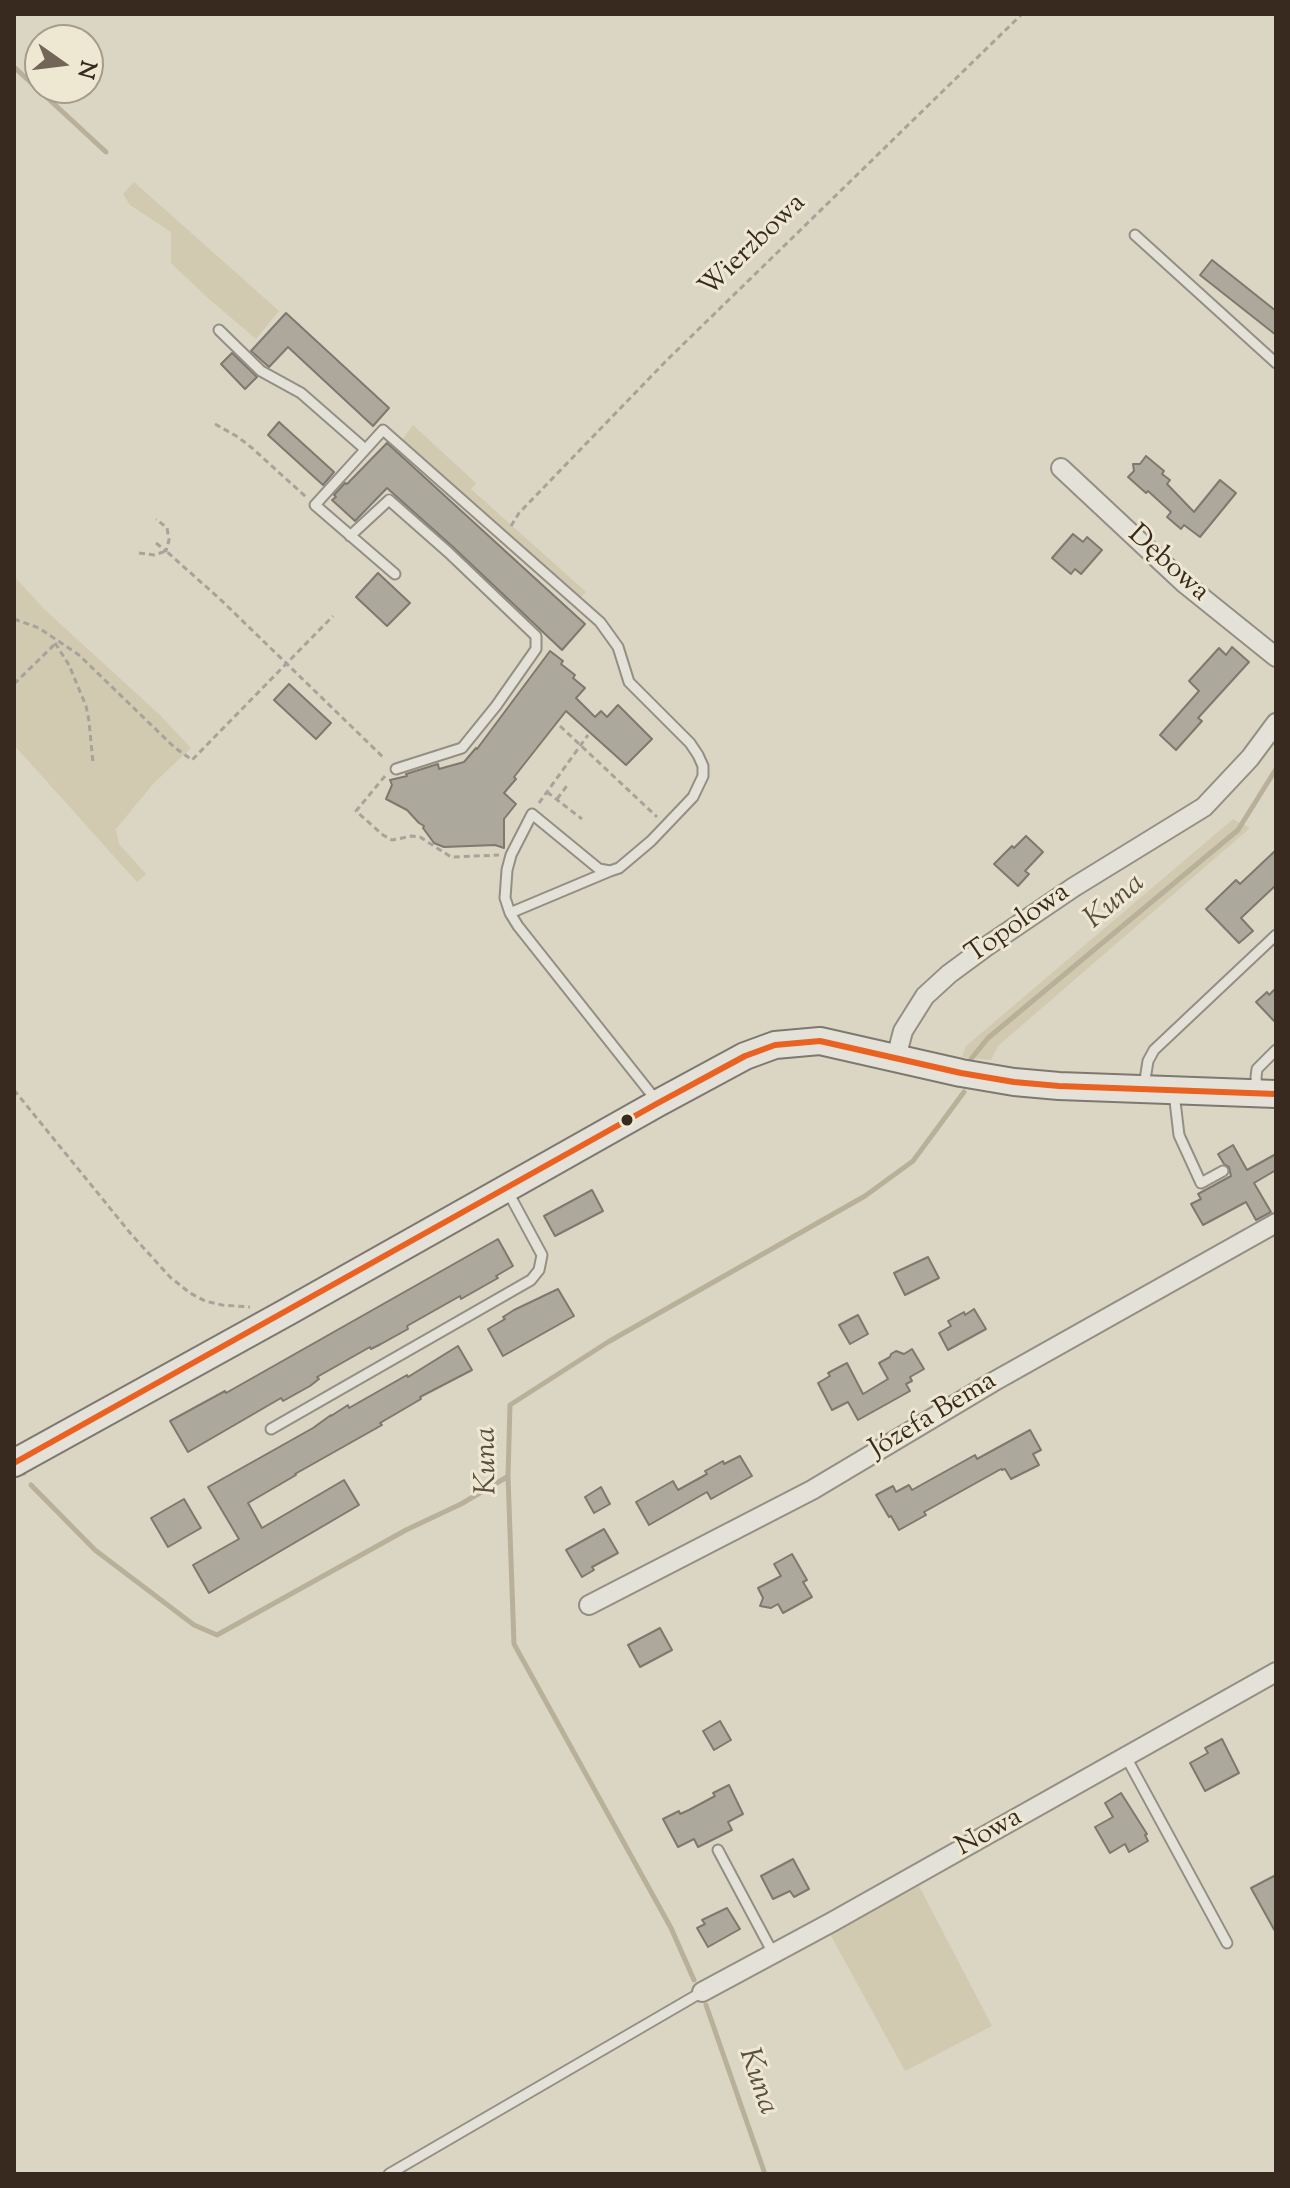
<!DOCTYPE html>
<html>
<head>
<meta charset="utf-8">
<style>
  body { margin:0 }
  #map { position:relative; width:1290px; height:2188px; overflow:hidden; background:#dbd6c4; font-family:"Sorts Mill Goudy",serif }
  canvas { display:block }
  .frame { position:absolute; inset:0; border:16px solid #392a20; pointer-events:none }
  .north { position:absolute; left:24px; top:24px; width:80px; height:80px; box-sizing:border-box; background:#eee8d2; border:2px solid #a69c8b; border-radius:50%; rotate:104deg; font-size:22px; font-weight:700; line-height:32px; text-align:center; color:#392a20 }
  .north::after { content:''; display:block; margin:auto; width:28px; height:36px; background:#726659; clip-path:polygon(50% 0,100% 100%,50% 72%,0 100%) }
</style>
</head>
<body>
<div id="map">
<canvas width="1290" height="2188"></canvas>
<div class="frame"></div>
<div class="north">N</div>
</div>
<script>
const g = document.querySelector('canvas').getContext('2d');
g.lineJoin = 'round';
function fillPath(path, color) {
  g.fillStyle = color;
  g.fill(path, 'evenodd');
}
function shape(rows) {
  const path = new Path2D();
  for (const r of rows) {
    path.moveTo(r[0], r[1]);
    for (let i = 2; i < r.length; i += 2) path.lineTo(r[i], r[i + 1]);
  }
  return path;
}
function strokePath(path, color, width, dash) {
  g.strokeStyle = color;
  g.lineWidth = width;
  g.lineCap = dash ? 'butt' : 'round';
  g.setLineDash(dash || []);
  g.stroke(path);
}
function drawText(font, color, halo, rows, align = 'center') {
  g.font = font + ' "Sorts Mill Goudy",serif';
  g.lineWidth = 6;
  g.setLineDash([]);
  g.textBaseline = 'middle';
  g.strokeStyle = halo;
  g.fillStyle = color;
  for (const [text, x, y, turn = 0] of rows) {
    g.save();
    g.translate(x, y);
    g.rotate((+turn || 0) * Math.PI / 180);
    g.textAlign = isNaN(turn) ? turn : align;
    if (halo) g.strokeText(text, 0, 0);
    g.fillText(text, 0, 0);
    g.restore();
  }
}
const green = shape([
  [134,182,279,311,256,339,209,299,171,263,171,232,130,205,123,194],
  [413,425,476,483,471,489,586,592,579,600,521,546,419,458,402,440],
  [14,576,43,608,160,715,191,748,154,783,116,829,119,844,146,874,137,882,14,745],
  [1233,819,1250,828,998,1046,991,1060,962,1057,966,1046],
  [919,1886,992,2026,905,2071,830,1934]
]);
const stream = shape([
  [14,67,106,152],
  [971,1059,988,1038,1238,830,1276,769],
  [14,1476,24,1473],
  [31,1485,95,1550,194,1625,217,1635,406,1530,461,1504,507,1477],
  [694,1980,671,1928,514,1644,508,1476,510,1405,608,1342,865,1196,913,1161,964,1092],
  [706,2005,765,2174]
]);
const building = shape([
  [1212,260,1276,311,1276,335,1200,275,1212,260],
  [286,313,389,408,373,426,288,347,269,367,251,351,286,313],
  [232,353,257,377,245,389,221,364,232,353],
  [279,422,334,472,323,485,268,435,279,422],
  [387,443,585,624,562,650,453,547,387,488,355,521,332,500,336,497,334,495,345,483,347,484,387,443],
  [1146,456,1164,471,1162,474,1170,480,1167,484,1194,512,1220,480,1236,493,1200,537,1184,525,1181,529,1167,517,1171,512,1148,491,1146,493,1128,477,1134,471,1133,464,1140,464,1146,456],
  [1073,534,1083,542,1087,537,1102,550,1081,574,1075,569,1071,574,1052,558,1073,534],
  [378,573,410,603,387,626,356,597,378,573],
  [1232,647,1249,662,1198,718,1202,721,1176,750,1160,735,1199,691,1189,681,1219,648,1226,655,1232,647],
  [550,651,563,661,561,664,575,675,573,678,585,688,576,698,595,717,601,711,607,717,618,705,652,739,626,765,566,711,514,777,516,779,504,793,516,804,504,819,504,848,495,845,444,847,434,843,423,828,424,826,419,823,407,810,386,799,392,785,390,780,407,776,406,774,438,764,439,769,464,762,476,748,477,749,550,651],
  [289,684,331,723,316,739,274,700,289,684],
  [1026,836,1043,852,1025,871,1029,874,1018,886,994,864,1012,846,1014,848,1026,836],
  [1276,850,1276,885,1241,918,1253,931,1239,943,1206,909,1236,880,1240,884,1276,850],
  [1276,988,1276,1023,1256,1002,1267,992,1269,995,1276,988],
  [1233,1145,1247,1170,1276,1154,1276,1170,1254,1183,1271,1212,1256,1220,1246,1202,1203,1225,1191,1204,1201,1199,1198,1194,1231,1176,1229,1167,1224,1164,1218,1154,1233,1145],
  [592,1190,603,1211,555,1236,544,1216,592,1190],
  [498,1239,513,1266,496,1276,498,1278,461,1299,460,1296,407,1326,408,1329,381,1344,371,1349,370,1347,317,1377,319,1379,310,1386,283,1401,281,1398,188,1452,170,1421,225,1391,226,1393,498,1239],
  [928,1257,939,1278,905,1295,894,1273,928,1257],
  [558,1289,574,1316,503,1356,488,1329,505,1319,503,1317,514,1310,558,1289],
  [974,1309,986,1329,948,1350,939,1333,951,1326,948,1321,964,1312,965,1315,974,1309],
  [858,1315,868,1334,850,1344,839,1325,858,1315],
  [458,1346,472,1370,420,1397,421,1399,380,1423,382,1425,295,1474,296,1475,248,1503,262,1528,344,1480,359,1505,209,1593,193,1565,239,1539,208,1487,313,1428,331,1415,331,1416,348,1405,349,1408,407,1375,408,1377,458,1346],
  [912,1349,924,1369,910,1377,912,1381,906,1384,910,1391,858,1420,848,1402,832,1410,818,1383,830,1376,828,1373,847,1363,863,1394,888,1379,879,1363,890,1357,891,1354,896,1351,904,1354,912,1349],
  [1030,1430,1041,1450,1033,1454,1039,1465,1011,1479,1005,1469,1002,1470,1001,1469,924,1512,926,1515,899,1530,891,1516,889,1517,876,1495,893,1486,896,1492,909,1485,912,1490,975,1455,977,1459,1030,1430],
  [740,1456,752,1476,711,1499,707,1492,649,1525,636,1502,673,1481,678,1490,707,1474,705,1471,723,1461,724,1464,740,1456],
  [601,1487,610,1504,594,1513,585,1497,601,1487],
  [184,1499,201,1528,168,1547,151,1518,184,1499],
  [604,1529,618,1553,592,1567,594,1570,582,1577,566,1550,604,1529],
  [792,1554,807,1580,803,1582,812,1597,783,1613,778,1604,771,1608,760,1606,763,1598,758,1588,781,1576,774,1564,792,1554],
  [660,1628,672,1650,640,1667,628,1645,660,1628],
  [720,1721,731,1740,714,1750,703,1731,720,1721],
  [1222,1739,1239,1773,1205,1791,1190,1763,1208,1753,1205,1748,1222,1739],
  [729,1785,743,1814,728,1822,732,1830,698,1847,694,1839,678,1847,663,1819,679,1811,680,1814,689,1810,715,1796,713,1793,729,1785],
  [1121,1793,1147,1834,1145,1835,1148,1841,1129,1852,1125,1844,1110,1853,1095,1827,1113,1817,1105,1803,1121,1793],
  [793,1859,809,1889,794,1897,790,1891,773,1899,761,1876,793,1859],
  [1276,1875,1276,1933,1251,1888,1276,1875],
  [727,1908,740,1929,708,1947,697,1928,705,1924,702,1920,727,1908]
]);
const path = shape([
  [215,424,238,437,252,448,306,497],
  [511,526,519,513,667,360,1022,14],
  [156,543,166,551,169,540,167,528,156,519],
  [139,553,154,555,166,551,221,600,385,759],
  [14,619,39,628,79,655,174,747,192,760,333,616],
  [55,643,69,665,86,706,89,721,93,763],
  [14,684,56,643],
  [560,726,657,817],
  [385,776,356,811,383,835,392,840,412,836,420,837,451,857,499,855],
  [547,792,582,819],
  [557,799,569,783],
  [539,803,588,735],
  [14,1090,131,1234,170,1277,190,1293,205,1301,222,1305,250,1307]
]);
const lane = shape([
  [1135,235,1276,363],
  [219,330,261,371,301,393,365,449],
  [350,536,389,500,448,552,536,636,536,649,496,706,462,748,396,769],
  [395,574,315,505,383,430,600,622,618,647,629,682,690,743,698,755,703,766,703,776,693,797,651,841,619,868,610,871,599,869,532,814,511,855,507,870,505,898,510,913,518,926,656,1100],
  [510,913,610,871],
  [1144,1086,1148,1061,1154,1050,1276,935],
  [1257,1090,1256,1077,1257,1069,1276,1050],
  [1174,1093,1179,1135,1201,1183,1223,1171],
  [271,1429,531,1280,539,1270,542,1255,508,1192],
  [1126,1757,1227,1943],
  [718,1850,774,1955],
  [389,2174,702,1992]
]);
const street = shape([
  [1061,468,1184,583,1276,657],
  [896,1058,903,1031,925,996,949,974,987,946,1074,887,1204,807,1250,758,1276,723],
  [589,1605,812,1490,993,1382,1276,1223],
  [702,1992,832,1922,1276,1672]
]);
const secondary = shape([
  [14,1463,289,1311,658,1103,745,1056,775,1045,820,1041,961,1073,1014,1082,1059,1086,1276,1094]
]);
const bus1 = shape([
  [14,1463,658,1103,745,1056,775,1045,820,1041,961,1073,1014,1082,1059,1086,1276,1094]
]);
const markers = [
  [627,1120,7,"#392a20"]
];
const streetNames = [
  ["Wierzbowa",754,247,-44],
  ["Dębowa",1167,565,42],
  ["Topolowa",1019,925,-35],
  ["Józefa Bema",934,1417,-31],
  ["Nowa",990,1834,-29]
];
const waterNames = [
  ["Kuna",1116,903,-40],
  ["Kuna",489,1461,-91],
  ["Kuna",756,2082,71]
];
fillPath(green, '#d1c9b0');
strokePath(stream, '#b9b099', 5);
fillPath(building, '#ada89c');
strokePath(building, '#7e786e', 2);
strokePath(lane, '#948f84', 13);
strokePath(street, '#948f84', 22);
strokePath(secondary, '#7e786e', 30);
strokePath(path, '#a6a39b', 3, [6, 4]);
strokePath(lane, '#e4e1d8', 9);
strokePath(street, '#e4e1d8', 18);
strokePath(secondary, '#e4e1d8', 26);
strokePath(bus1, '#e96222', 6);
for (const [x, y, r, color] of markers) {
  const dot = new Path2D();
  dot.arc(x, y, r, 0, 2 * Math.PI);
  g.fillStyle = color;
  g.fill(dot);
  strokePath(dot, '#eee8d2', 3);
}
drawText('28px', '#392a20', '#eee8d2', streetNames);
drawText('italic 30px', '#5b4d3f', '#eee8d2', waterNames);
</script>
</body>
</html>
